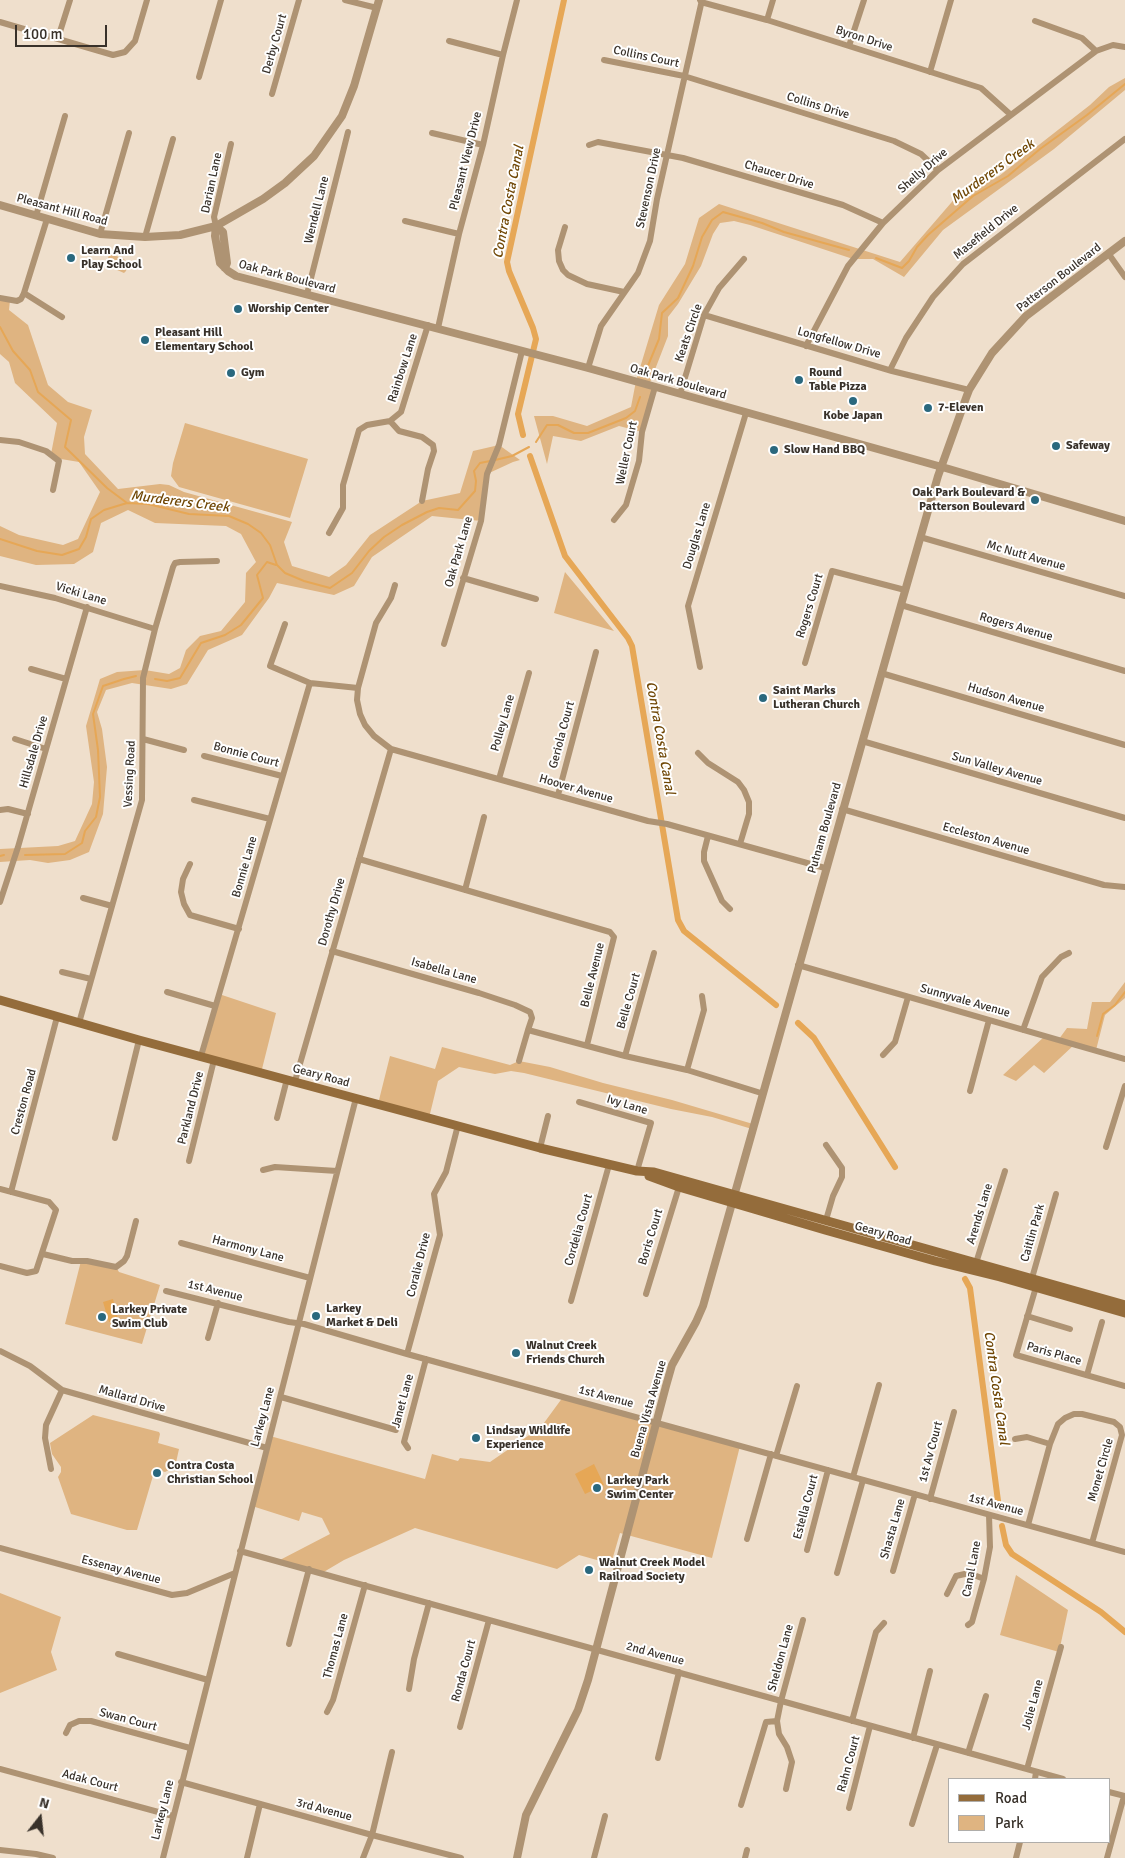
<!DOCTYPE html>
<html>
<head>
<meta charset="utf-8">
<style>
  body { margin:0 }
  #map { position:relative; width:1125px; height:1858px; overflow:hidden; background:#efdfcc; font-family:Signika,sans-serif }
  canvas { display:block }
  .legend { position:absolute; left:948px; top:1778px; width:162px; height:65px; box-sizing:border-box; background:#fff; border:1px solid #afadaa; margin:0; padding:6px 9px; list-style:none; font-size:15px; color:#38312a }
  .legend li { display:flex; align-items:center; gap:10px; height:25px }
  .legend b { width:25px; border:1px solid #afadaa }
  .north { position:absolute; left:15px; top:1793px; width:50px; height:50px; -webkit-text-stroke:4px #fff; paint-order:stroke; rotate:16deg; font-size:14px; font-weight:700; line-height:20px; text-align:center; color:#38312a }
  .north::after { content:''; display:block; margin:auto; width:18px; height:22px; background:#38312a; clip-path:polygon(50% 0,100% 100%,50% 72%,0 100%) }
  .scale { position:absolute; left:15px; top:25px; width:92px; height:22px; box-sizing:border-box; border:2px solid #38312a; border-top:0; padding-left:6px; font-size:15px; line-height:18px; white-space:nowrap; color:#38312a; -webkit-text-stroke:4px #fff; paint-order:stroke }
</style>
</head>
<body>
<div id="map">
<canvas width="1125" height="1858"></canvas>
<ul class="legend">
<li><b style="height:6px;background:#946c3b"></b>Road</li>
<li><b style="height:14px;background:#dfb481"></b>Park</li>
</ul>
<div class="north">N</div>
<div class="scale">100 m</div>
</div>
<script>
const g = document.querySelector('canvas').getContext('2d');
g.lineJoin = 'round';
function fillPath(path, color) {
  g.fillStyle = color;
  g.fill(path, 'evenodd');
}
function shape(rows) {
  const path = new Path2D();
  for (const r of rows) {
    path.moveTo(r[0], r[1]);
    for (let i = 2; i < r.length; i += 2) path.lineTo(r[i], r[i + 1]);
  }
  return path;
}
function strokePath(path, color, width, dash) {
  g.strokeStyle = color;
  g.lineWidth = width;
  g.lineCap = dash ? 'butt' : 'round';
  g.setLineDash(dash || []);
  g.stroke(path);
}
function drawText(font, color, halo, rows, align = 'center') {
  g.font = font + ' Signika,sans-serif';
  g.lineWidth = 4;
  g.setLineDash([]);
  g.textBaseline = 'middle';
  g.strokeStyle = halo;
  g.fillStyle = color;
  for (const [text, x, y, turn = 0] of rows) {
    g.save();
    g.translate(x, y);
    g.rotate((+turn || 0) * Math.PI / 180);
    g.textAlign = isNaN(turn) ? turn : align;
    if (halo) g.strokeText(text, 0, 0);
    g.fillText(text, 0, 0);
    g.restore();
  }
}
const green = shape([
  [1125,78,1125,90,1054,149,943,230,904,277,873,259,853,259,750,225,734,221,720,223,713,234,701,266,678,304,668,317,668,336,649,385,655,387,642,432,619,426,581,441,553,436,547,464,534,416,553,416,587,426,631,407,636,381,659,305,685,264,699,218,719,204,900,262,957,196,999,176,1090,105,1109,87],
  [111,254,124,259,128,264,126,271,124,273,108,266,109,260,108,257],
  [0,298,10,300,9,310,28,325,48,385,68,402,92,410,84,437,85,454,118,489,160,484,169,485,184,492,292,522,284,542,292,566,329,577,346,565,370,535,422,501,460,493,473,451,499,445,520,460,513,462,487,474,481,521,432,516,372,557,354,586,334,595,277,583,269,598,242,635,208,650,187,684,171,689,132,683,106,690,97,712,102,729,107,767,103,814,89,852,70,860,48,863,30,860,0,862,0,849,58,846,75,841,92,804,94,782,86,726,100,679,117,672,145,670,169,674,180,668,186,650,200,636,221,631,245,602,246,573,256,562,241,534,226,526,155,523,128,510,101,523,93,552,74,564,36,565,0,556,0,526,19,535,63,545,78,539,100,492,79,462,61,459,51,454,57,423,15,383,9,362,0,354],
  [185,423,308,459,290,518,179,487,171,476,173,463],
  [565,572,614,631,554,613],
  [1125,982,1125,998,1105,1015,1096,1050,1075,1044,1044,1073,1034,1065,1016,1081,1003,1075,1045,1036,1059,1039,1067,1028,1087,1029,1092,1002,1110,1002],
  [219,994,276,1013,261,1073,201,1056],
  [442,1047,510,1065,519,1061,550,1067,603,1083,672,1100,753,1124,752,1129,712,1117,671,1109,524,1073,511,1071,495,1074,459,1067,438,1081,429,1118,378,1104,390,1056,435,1069],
  [81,1261,116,1267,119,1272,160,1285,142,1344,65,1324],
  [563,1397,740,1446,712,1558,620,1533,611,1564,579,1555,557,1569,415,1528,344,1560,322,1573,278,1561,330,1534,322,1518,302,1512,299,1521,252,1506,270,1436,425,1479,432,1454,458,1461,460,1458,490,1462,541,1427],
  [93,1415,159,1432,160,1434,158,1443,179,1449,175,1467,165,1472,155,1469,137,1530,127,1530,71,1514,58,1477,61,1472,61,1467,52,1454,50,1443],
  [1016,1575,1068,1610,1059,1652,1000,1635],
  [0,1593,61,1617,51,1652,57,1670,0,1693]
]);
const water = shape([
  [113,1299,118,1319,109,1322,103,1302],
  [594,1464,604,1485,585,1494,575,1474]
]);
const stream = shape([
  [876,258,902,268,909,261,917,247,928,235,973,196,1008,176,1040,149,1087,115,1125,84],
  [0,327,13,351,30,370,38,392,71,420,65,447,107,488,127,503],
  [647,368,659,339,662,313,678,298,693,266,702,237,712,220,723,212,762,223,784,232,849,250],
  [536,442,547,425,558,425,574,433,588,433,626,418,635,411,640,397],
  [495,460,512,456,529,447],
  [0,539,37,551,62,555,79,549,86,537,91,519,104,510,127,503,148,504,189,514,229,516,248,524,261,533,270,545,277,565,285,573,304,581,330,588,352,573,369,551,384,537,402,525,427,512,439,508,458,510,475,491,476,481,474,471,480,463,490,461],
  [155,679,167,681,180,678,201,643,225,635,241,625,263,598,257,575,267,562,276,565],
  [25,855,65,854,82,843,85,831,96,817,100,797,98,750,93,714,103,686,124,679,136,676],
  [0,856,4,855],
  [1097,1036,1103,1014,1115,1005,1125,992]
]);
const canal = shape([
  [523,435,518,414,536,339,533,328,509,271,507,262,564,0],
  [530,456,565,556,628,638,632,646,678,920,684,931,776,1005],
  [798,1023,814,1038,895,1167],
  [965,1279,970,1288,998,1501],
  [1002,1526,1006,1545,1012,1554,1101,1612,1125,1632]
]);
const minor = shape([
  [345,0,377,8],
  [700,0,701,2,767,20,981,88,1011,115],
  [767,20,773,0],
  [1035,21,1082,38,1096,51],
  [0,22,113,55,125,52,135,41,147,0],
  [58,38,70,0],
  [449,41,503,55],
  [849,46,864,0],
  [604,60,684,76,894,141,921,154,938,170],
  [930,72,951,0],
  [199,77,221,0],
  [272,94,299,0],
  [432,133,483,145],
  [589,145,598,142,683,158,843,205,883,223],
  [36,216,65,116],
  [405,221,459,234],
  [216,226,214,217,231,144],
  [565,227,558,250,559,261,563,270,568,275,587,284,624,292],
  [100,234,129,133],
  [145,237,173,139],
  [1108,253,1125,277],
  [24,293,47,219],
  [307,294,348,132],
  [0,298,17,301,21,299,24,293,62,317],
  [704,315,892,371,969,390],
  [438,328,459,234,483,145,503,55,517,0],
  [806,346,848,266,883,223,938,170,1096,51,1113,45,1125,47],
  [588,368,601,326,638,273,650,241,657,199,702,0],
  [890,370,906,338,933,297,963,264,1125,139],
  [680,394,704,315,719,288,744,259],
  [390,421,399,431,422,437,433,445,434,451,428,469,422,501],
  [0,440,19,442,46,451,59,461,53,490],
  [614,520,626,505,639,461,642,432,655,387],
  [329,533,343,508,343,485,359,430,367,425,390,421,401,412,428,325],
  [920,537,1125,596],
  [463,578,536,599],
  [395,585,391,598,376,623,358,688,357,700,360,714,365,725,374,736,391,749,648,821,667,824,825,868],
  [0,586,55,598,155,629],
  [901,605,1125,671],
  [285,624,270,666,310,683,358,688],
  [444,644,481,521,487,474,499,445,522,351],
  [805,663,832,571,905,590],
  [700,667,688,606,746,413],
  [31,669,66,679],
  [881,673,1125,745],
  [15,739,46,749],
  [143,739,184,750],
  [862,741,1125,818],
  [698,753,708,763,738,782,744,790,749,802,749,814,740,844],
  [204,756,282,776],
  [499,779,529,673],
  [558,795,596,652],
  [194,800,270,819],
  [842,809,1104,885,1125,887],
  [0,810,8,809,28,814],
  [708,836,704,852,704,861,722,901,730,909],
  [359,859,610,932,614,937,587,1045],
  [190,864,183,879,181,892,184,904,190,915,239,929],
  [465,890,484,817],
  [83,898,112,906],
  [0,902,18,847,87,607],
  [332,951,479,993,515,1005,530,1012,532,1018,528,1030],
  [798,965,1125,1059],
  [62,972,91,979],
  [167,992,215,1006],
  [79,1023,142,800,143,678,155,629,173,567,175,563,180,562,217,561],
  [1023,1030,1042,977,1061,957,1069,953],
  [883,1055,895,1042,908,997],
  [201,1056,310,683],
  [625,1056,654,953],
  [519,1061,528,1030,625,1056,687,1070,761,1093],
  [687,1070,704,1010,702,996],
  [295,1081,391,749],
  [970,1091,989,1020],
  [579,1102,651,1123,637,1171],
  [277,1118,287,1079],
  [115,1138,139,1040],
  [826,1145,842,1168,842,1177,833,1196,826,1220],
  [1106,1147,1125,1086],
  [540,1148,548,1116],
  [189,1161,214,1060],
  [263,1170,275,1167,337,1171],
  [0,1189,49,1202,56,1210,36,1271,27,1273,0,1266],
  [11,1192,57,1017],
  [181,1243,310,1278],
  [43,1254,72,1261,87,1261,116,1267,124,1261,127,1256,136,1221],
  [976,1263,1005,1171],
  [1032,1278,1056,1194],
  [1036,1287,1016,1355,1125,1386],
  [166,1291,289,1322,304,1324,407,1354,1125,1552],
  [646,1294,679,1187],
  [571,1301,609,1165],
  [1027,1316,1070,1329],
  [208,1338,218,1303],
  [0,1351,30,1366,62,1390,267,1448],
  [407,1354,440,1235,434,1194,446,1172,458,1125],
  [1087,1375,1102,1322],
  [281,1397,396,1430],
  [1015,1439,1027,1437,1050,1444],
  [408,1448,404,1442,426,1359],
  [776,1456,797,1386],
  [51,1469,45,1438,46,1425,62,1390],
  [853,1477,879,1385],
  [930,1499,954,1412],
  [1028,1525,1050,1444,1058,1424,1065,1418,1074,1414,1082,1414,1114,1422,1120,1427,1122,1435,1092,1543],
  [747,1539,771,1454],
  [0,1548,172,1595,187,1593,235,1573],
  [807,1550,828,1470],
  [240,1551,1063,1779],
  [893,1571,915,1494],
  [837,1573,863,1480],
  [947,1594,956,1576,969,1573,984,1579],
  [968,1625,972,1622,984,1579,990,1547,989,1515],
  [289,1644,309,1569],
  [118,1654,208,1680],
  [409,1689,414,1659,429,1603],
  [327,1712,333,1700,365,1585],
  [852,1721,876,1632,884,1623],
  [460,1727,489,1620],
  [66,1733,70,1725,79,1721,91,1721,190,1748],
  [913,1738,930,1671],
  [968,1753,986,1696],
  [658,1758,679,1672],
  [0,1769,173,1816],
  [1027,1769,1061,1647],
  [1035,1779,1036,1772],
  [181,1782,372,1835,461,1858],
  [786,1789,792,1762,787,1747,779,1734,777,1721,781,1701,803,1620],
  [1109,1792,1125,1796],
  [741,1805,766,1722,777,1721],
  [849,1808,870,1726],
  [912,1824,937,1745],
  [0,1850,36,1854,53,1858],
  [163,1858,356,1098],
  [247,1858,260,1804],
  [363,1858,372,1835,392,1752],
  [594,1858,605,1816],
  [745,1858,747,1850],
  [1016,1858,1020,1842],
  [1107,1858,1124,1796]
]);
const tertiary = shape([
  [0,205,100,234,145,237,180,235,216,226,263,199,285,183,314,156,342,116,354,86,379,0],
  [216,226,215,236,220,263,228,271,236,276,588,368,949,469,1125,521],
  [216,226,223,232,227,263,225,268],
  [517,1858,526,1815,578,1710,588,1680,666,1386,672,1365,696,1322,703,1306,901,605,938,476,966,398,969,390,992,353,1026,316,1125,241]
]);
const secondary = shape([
  [0,1000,139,1040,540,1148,637,1171,654,1172,1125,1305],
  [649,1176,679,1187,825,1230,935,1261,1000,1277,1125,1313]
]);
const markers = [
  [71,258,5,"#2a687e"],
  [238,309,5,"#2a687e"],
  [145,340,5,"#2a687e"],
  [231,373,5,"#2a687e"],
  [799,380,5,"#2a687e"],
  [853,401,5,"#2a687e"],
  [928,408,5,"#2a687e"],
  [1056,446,5,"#2a687e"],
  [774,450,5,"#2a687e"],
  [1035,500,5,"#2a687e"],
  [763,698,5,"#2a687e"],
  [316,1316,5,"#2a687e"],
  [102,1317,5,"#2a687e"],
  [516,1353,5,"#2a687e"],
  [476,1438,5,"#2a687e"],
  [157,1473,5,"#2a687e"],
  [597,1488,5,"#2a687e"],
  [589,1570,5,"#2a687e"]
];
const streetNames = [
  ["Byron Drive",864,39,18],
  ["Derby Court",275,44,-74],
  ["Collins Court",646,57,12],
  ["Collins Drive",818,106,17],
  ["Pleasant View Drive",466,161,-76],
  ["Shelly Drive",923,171,-41],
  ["Chaucer Drive",779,175,17],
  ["Darian Lane",212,183,-78],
  ["Stevenson Drive",649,188,-78],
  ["Pleasant Hill Road",62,210,15],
  ["Wendell Lane",317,210,-76],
  ["Masefield Drive",986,232,-39],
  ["Oak Park Boulevard",287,277,15],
  ["Patterson Boulevard",1059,278,-38],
  ["Keats Circle",689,333,-71],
  ["Longfellow Drive",839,343,16],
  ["Rainbow Lane",403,368,-72],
  ["Oak Park Boulevard",678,382,16],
  ["Weller Court",627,453,-78],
  ["Douglas Lane",697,536,-73],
  ["Oak Park Lane",459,552,-74],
  ["Mc Nutt Avenue",1026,556,16],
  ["Vicki Lane",81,594,17],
  ["Rogers Court",810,606,-73],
  ["Rogers Avenue",1016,627,16],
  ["Hudson Avenue",1006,698,16],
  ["Polley Lane",503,723,-74],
  ["Geriola Court",562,735,-75],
  ["Hillsdale Drive",34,752,-74],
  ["Bonnie Court",246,755,15],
  ["Sun Valley Avenue",997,769,16],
  ["Vessing Road",130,774,-87],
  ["Hoover Avenue",576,789,16],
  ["Putnam Boulevard",825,828,-74],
  ["Eccleston Avenue",986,839,16],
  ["Bonnie Lane",245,867,-74],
  ["Dorothy Drive",332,912,-74],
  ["Isabella Lane",444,971,16],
  ["Belle Avenue",593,975,-76],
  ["Belle Court",629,1001,-74],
  ["Sunnyvale Avenue",965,1001,16],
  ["Geary Road",321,1076,15],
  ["Creston Road",24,1102,-75],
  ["Ivy Lane",627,1105,17],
  ["Parkland Drive",191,1108,-76],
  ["Arends Lane",980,1214,-73],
  ["Cordelia Court",579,1230,-74],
  ["Caitlin Park",1033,1233,-74],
  ["Geary Road",883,1234,16],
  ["Boris Court",651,1237,-73],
  ["Harmony Lane",248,1249,15],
  ["Coralie Drive",419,1265,-76],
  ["1st Avenue",215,1291,14],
  ["Paris Place",1054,1354,16],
  ["1st Avenue",606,1397,15],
  ["Mallard Drive",132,1399,16],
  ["Janet Lane",403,1401,-75],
  ["Buena Vista Avenue",649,1409,-74],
  ["Larkey Lane",263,1417,-75],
  ["1st Av Court",931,1452,-75],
  ["Monet Circle",1101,1470,-74],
  ["1st Avenue",996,1505,15],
  ["Estella Court",806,1507,-75],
  ["Shasta Lane",893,1529,-74],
  ["Canal Lane",972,1569,-79],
  ["Essenay Avenue",121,1570,15],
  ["Thomas Lane",336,1646,-75],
  ["2nd Avenue",655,1654,15],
  ["Sheldon Lane",781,1658,-75],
  ["Ronda Court",464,1671,-75],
  ["Jolie Lane",1033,1705,-75],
  ["Swan Court",128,1720,15],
  ["Rahn Court",849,1764,-75],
  ["Adak Court",90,1781,15],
  ["Larkey Lane",163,1810,-76],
  ["3rd Avenue",324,1810,15]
];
const poiNames = [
  ["Learn And",81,251],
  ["Play School",81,265],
  ["Worship Center",248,309],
  ["Pleasant Hill",155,333],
  ["Elementary School",155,347],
  ["Gym",241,373],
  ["Round",809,373],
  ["Table Pizza",809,387],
  ["7-Eleven",938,408],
  ["Kobe Japan",853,416,"center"],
  ["Safeway",1066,446],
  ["Slow Hand BBQ",784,450],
  ["Oak Park Boulevard &",1025,493,"right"],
  ["Patterson Boulevard",1025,507,"right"],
  ["Saint Marks",773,691],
  ["Lutheran Church",773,705],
  ["Larkey",326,1309],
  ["Market & Deli",326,1323],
  ["Larkey Private",112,1310],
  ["Swim Club",112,1324],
  ["Walnut Creek",526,1346],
  ["Friends Church",526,1360],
  ["Lindsay Wildlife",486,1431],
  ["Experience",486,1445],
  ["Contra Costa",167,1466],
  ["Christian School",167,1480],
  ["Larkey Park",607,1481],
  ["Swim Center",607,1495],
  ["Walnut Creek Model",599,1563],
  ["Railroad Society",599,1577]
];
const waterNames = [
  ["Murderers Creek",993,172,-36],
  ["Contra Costa Canal",509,202,-79],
  ["Murderers Creek",180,502,7],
  ["Contra Costa Canal",660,738,80],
  ["Contra Costa Canal",996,1388,82]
];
fillPath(green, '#dfb481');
fillPath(water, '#e6a756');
strokePath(stream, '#e6a756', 2);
strokePath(canal, '#e6a756', 6);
strokePath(minor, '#ae9373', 6);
strokePath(tertiary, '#ae9373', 8);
strokePath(secondary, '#946c3b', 9);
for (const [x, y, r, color] of markers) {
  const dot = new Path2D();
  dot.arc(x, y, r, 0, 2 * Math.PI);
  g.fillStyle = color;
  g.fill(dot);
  strokePath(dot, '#fff', 2);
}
drawText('12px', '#38312a', '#fff', streetNames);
drawText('bold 12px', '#38312a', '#fff', poiNames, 'left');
drawText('italic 14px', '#704705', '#fff', waterNames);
</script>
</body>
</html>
